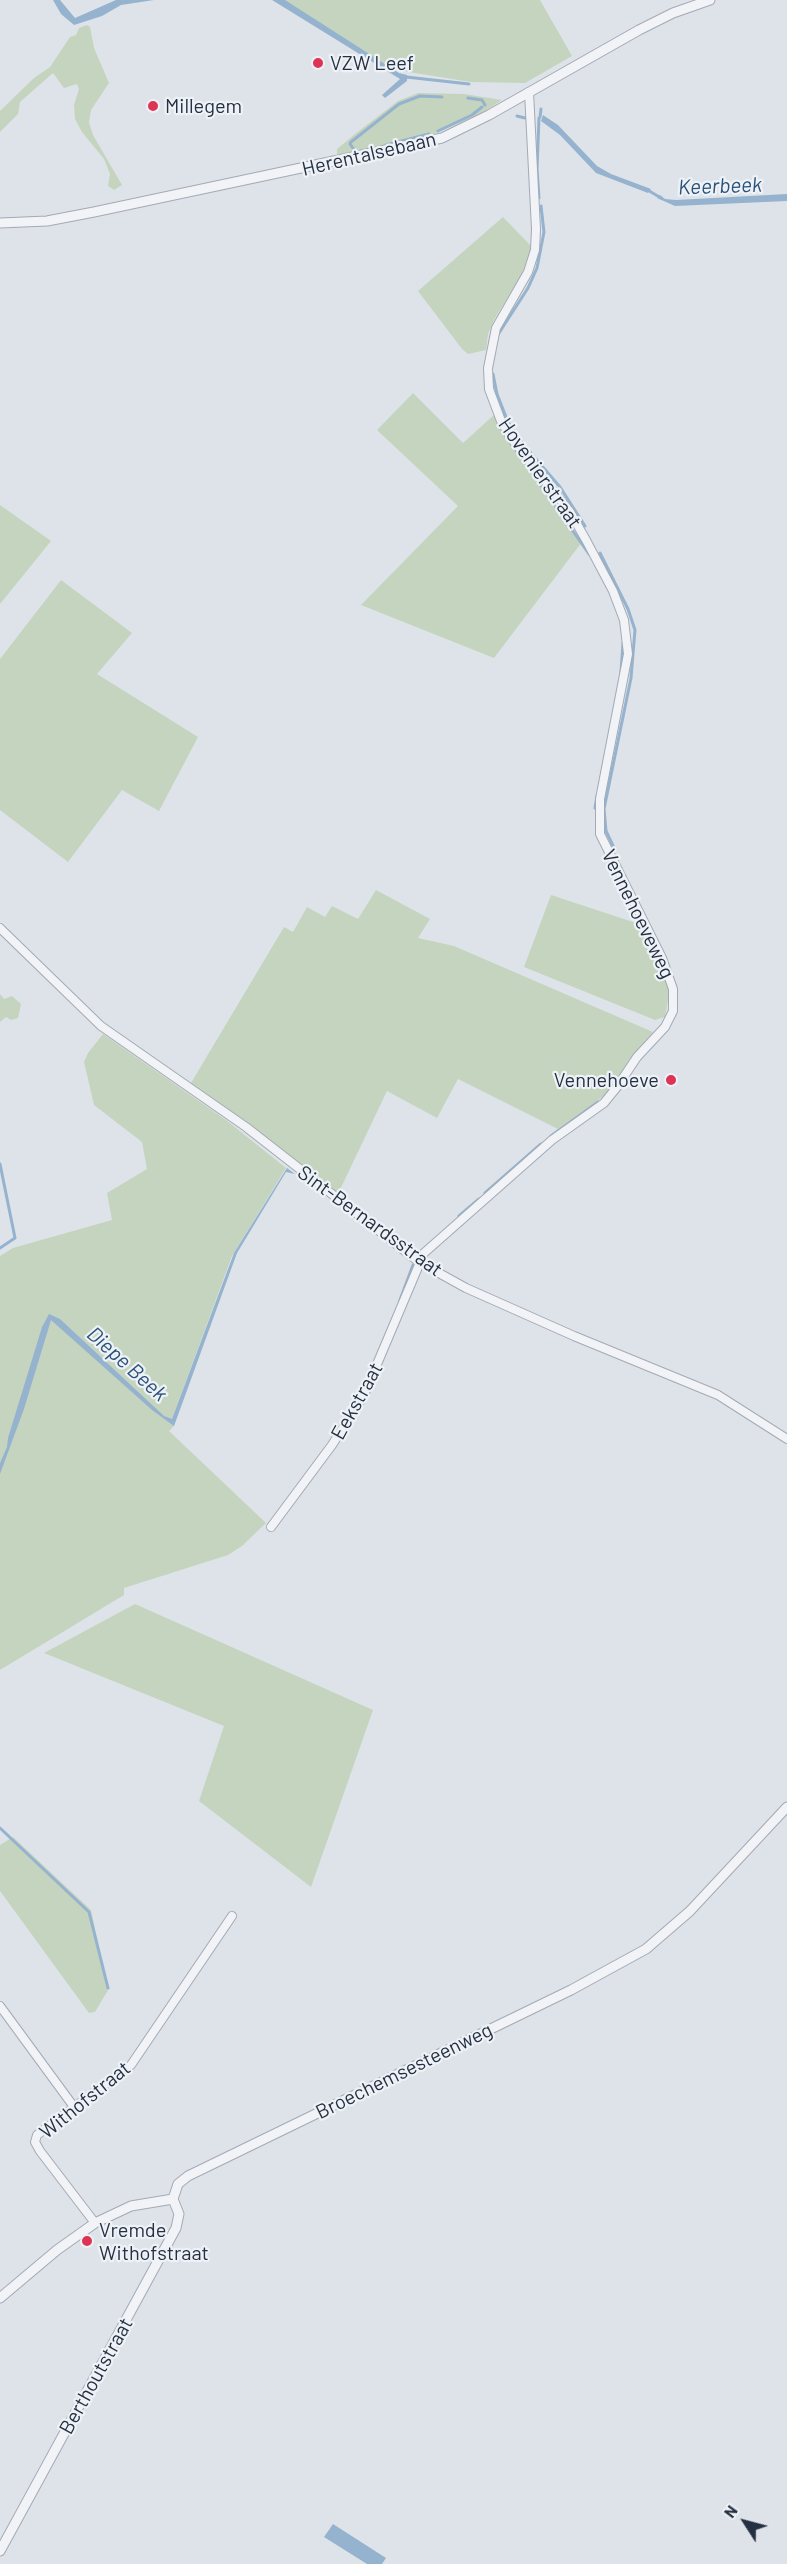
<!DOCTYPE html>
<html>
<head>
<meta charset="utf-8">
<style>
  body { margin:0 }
  #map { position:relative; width:787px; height:2564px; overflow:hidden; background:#dee3e9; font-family:Barlow,sans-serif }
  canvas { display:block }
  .north { position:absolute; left:715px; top:2492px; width:60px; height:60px; -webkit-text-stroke:4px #eef2f7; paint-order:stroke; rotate:306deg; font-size:16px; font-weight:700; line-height:24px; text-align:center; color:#253142 }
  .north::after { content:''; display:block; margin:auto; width:21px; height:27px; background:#253142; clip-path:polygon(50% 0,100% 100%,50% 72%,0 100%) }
</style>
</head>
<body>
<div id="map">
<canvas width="787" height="2564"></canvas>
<div class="north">N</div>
</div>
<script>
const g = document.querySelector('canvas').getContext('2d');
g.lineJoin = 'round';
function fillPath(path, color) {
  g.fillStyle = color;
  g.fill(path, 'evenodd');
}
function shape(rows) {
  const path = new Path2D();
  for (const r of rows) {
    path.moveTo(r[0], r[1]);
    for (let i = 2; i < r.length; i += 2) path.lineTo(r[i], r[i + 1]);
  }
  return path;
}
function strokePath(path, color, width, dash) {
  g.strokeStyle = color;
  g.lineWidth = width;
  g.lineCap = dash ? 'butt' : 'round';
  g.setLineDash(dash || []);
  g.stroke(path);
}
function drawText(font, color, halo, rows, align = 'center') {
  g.font = font + ' Barlow,sans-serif';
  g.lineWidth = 4.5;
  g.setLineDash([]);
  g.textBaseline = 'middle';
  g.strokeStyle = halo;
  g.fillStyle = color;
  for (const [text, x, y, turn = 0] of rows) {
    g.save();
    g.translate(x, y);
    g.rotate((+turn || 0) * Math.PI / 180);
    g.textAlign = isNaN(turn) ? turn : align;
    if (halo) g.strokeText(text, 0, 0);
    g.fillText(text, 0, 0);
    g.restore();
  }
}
const green = shape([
  [275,0,540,0,572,56,525,83,471,82,396,70],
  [87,25,90,27,94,48,109,83,91,110,89,122,93,135,122,185,114,190,108,186,110,174,104,159,82,132,75,119,74,105,79,89,77,84,64,88,53,73,20,102,18,114,0,132,0,111,34,78,50,67,70,37,76,35,79,28],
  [418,93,464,94,502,100,479,115,426,137,371,150,337,154,337,149,355,134,398,101],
  [503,217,532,247,522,274,495,318,488,334,486,350,468,354,462,349,418,291],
  [413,393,463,443,495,414,505,437,536,476,582,542,494,658,361,605,458,506,377,430],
  [0,505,51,541,0,604],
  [61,580,132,633,97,674,198,737,159,811,122,790,68,862,0,810,0,659],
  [376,890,430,919,418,938,454,946,653,1032,630,1059,608,1093,558,1129,458,1079,437,1118,387,1091,337,1196,251,1125,191,1083,284,927,293,932,307,907,325,917,332,906,358,919],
  [551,895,642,925,670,989,665,1017,655,1020,524,967],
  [0,994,4,999,12,996,21,1004,18,1018,11,1020,6,1017,0,1022],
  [103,1034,226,1120,286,1168,232,1256,172,1419,174,1426,169,1431,266,1523,242,1546,228,1555,124,1588,124,1595,0,1670,0,1256,13,1248,112,1220,107,1193,147,1169,142,1142,94,1105,84,1062,88,1053],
  [135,1604,373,1710,311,1887,199,1801,224,1726,44,1653],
  [13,1837,91,1910,108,1990,95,2012,89,2013,0,1891,0,1845]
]);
const water = shape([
  [53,0,60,0,75,18,116,0,154,0,121,5,102,16,74,25,61,14],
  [272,0,285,0,399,73,407,75,407,81,385,98,382,95,400,79],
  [543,115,558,125,597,166,611,174,651,189,648,193,596,173,560,135,541,121],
  [787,194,787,201,675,206,657,198,660,195,665,199,676,200],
  [287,1168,295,1174,286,1172,237,1253,174,1426,152,1410,51,1320,24,1409,0,1474,0,1463,7,1447,8,1438,42,1327,49,1314,60,1319,164,1416,172,1419,234,1253],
  [333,2524,386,2558,382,2564,367,2564,324,2537]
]);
const stream = shape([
  [406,77,469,84],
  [468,98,482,100,485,105],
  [517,116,525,118],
  [540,117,541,109],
  [539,118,537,169,539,198],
  [438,131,472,115,482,107],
  [386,145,429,134],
  [355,151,350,144,351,142,399,104,420,96,442,97],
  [646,189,661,198],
  [499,333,528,288,537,268,544,232,541,206],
  [493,374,497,394,508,422,523,444,560,487,585,526],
  [521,457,589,554],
  [600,553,628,609,635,630,631,678,604,809,606,831,615,850],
  [621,672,623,643],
  [595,808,597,796],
  [551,1136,598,1102],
  [0,1164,15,1238,0,1248],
  [485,1193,541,1144],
  [459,1216,479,1199],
  [400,1300,413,1265],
  [354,1404,363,1389],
  [0,1828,89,1912,108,1988]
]);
const minor = shape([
  [0,928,101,1026,246,1127,419,1262,466,1288,574,1336,718,1395,787,1439],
  [271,1527,332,1445,364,1395,424,1253,552,1140,604,1103,617,1087,637,1057,665,1027,673,1011,673,989,662,958,600,834,600,799,628,654,624,620,613,591,586,540,570,512,511,438,501,421,489,389,488,368,496,328,528,272,535,250,536,229,529,92],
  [0,2006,74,2107],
  [95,2223,40,2151,35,2142,37,2135,131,2065,232,1916]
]);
const tertiary = shape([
  [0,223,47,221,94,212,442,138,489,115,639,30,673,13,710,0],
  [173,2199,178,2184,188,2176,571,1990,646,1949,690,1911,787,1807],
  [0,2298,57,2250,95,2223,131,2206,173,2199],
  [0,2551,176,2228,179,2214,173,2199]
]);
const markers = [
  [318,63,6,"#dd3456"],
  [153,106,6,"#dd3456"],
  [671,1080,6,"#dd3456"],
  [87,2241,6,"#dd3456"]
];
const poiNames = [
  ["VZW Leef",330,63],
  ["Millegem",165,106],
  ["Vennehoeve",659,1080,"right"],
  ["Vremde",99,2230],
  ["Withofstraat",99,2253]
];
const streetNames = [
  ["Herentalsebaan",369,154,-13],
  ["Hovenierstraat",540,473,55],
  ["Vennehoeveweg",638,914,64],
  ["Sint-Bernardsstraat",370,1221,36],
  ["Eekstraat",357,1401,-61],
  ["Broechemsesteenweg",404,2071,-26],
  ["Withofstraat",85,2100,-39],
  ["Berthoutstraat",96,2376,-61]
];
const waterNames = [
  ["Keerbeek",720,186,-2],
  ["Diepe Beek",127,1364,42]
];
fillPath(green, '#c5d4be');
fillPath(water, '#95b3ce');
strokePath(stream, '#95b3ce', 3);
strokePath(minor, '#a3aab4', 10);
strokePath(tertiary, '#a3aab4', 11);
strokePath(minor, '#f1f3f7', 8);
strokePath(tertiary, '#f1f3f7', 9);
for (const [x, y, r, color] of markers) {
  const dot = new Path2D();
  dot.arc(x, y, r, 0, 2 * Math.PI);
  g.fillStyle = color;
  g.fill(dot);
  strokePath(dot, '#eef2f7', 2);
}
drawText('20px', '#253142', '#eef2f7', poiNames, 'left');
drawText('20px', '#253142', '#eef2f7', streetNames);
drawText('italic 21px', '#2b537a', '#eef2f7', waterNames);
</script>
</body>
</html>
